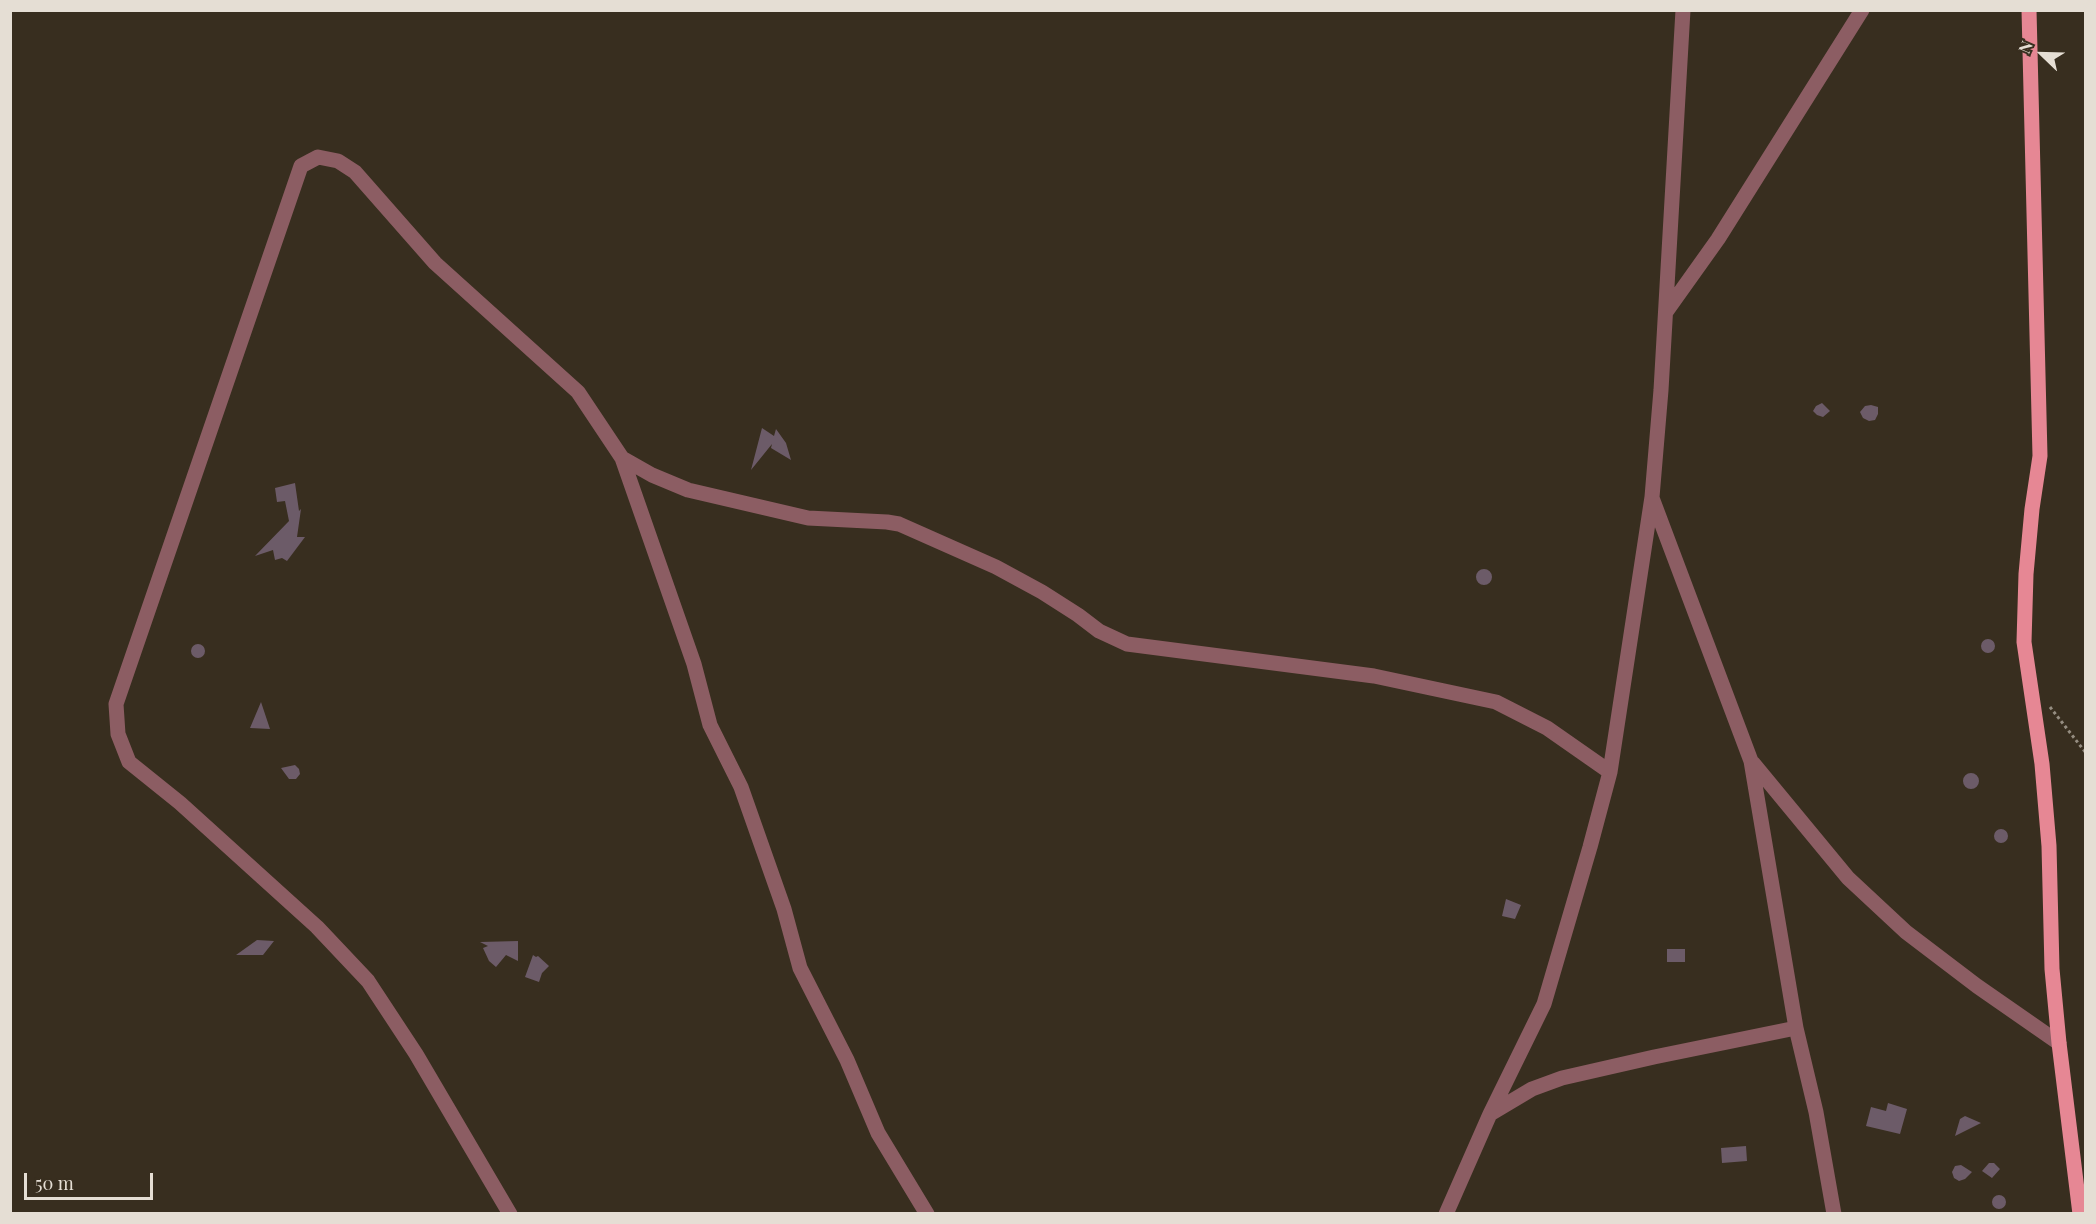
<!DOCTYPE html>
<html>
<head>
<meta charset="utf-8">
<style>
  body { margin:0 }
  #map { position:relative; width:2096px; height:1224px; overflow:hidden; background:#382e1f; font-family:"Playfair Display",serif }
  canvas { display:block }
  .frame { position:absolute; inset:0; border:12px solid #e5ded4; pointer-events:none }
  .north { position:absolute; left:2012px; top:24px; width:60px; height:60px; -webkit-text-stroke:4px #382e1f; paint-order:stroke; rotate:293deg; font-size:16px; font-weight:700; line-height:24px; text-align:center; color:#e5ded4 }
  .north::after { content:''; display:block; margin:auto; width:21px; height:27px; background:#e5ded4; clip-path:polygon(50% 0,100% 100%,50% 72%,0 100%) }
  .scale { position:absolute; left:24px; top:1173px; width:129px; height:27px; box-sizing:border-box; border:3px solid #e5ded4; border-top:0; padding-left:8px; font-size:18px; line-height:21px; white-space:nowrap; color:#e5ded4; -webkit-text-stroke:4px #382e1f; paint-order:stroke }
</style>
</head>
<body>
<div id="map">
<canvas width="2096" height="1224"></canvas>
<div class="frame"></div>
<div class="north">N</div>
<div class="scale">50 m</div>
</div>
<script>
const g = document.querySelector('canvas').getContext('2d');
g.lineJoin = 'round';
function fillPath(path, color) {
  g.fillStyle = color;
  g.fill(path, 'evenodd');
}
function shape(rows) {
  const path = new Path2D();
  for (const r of rows) {
    if (r.length === 3) {
      path.moveTo(r[0] + r[2], r[1]);
      path.arc(r[0], r[1], r[2], 0, 2 * Math.PI);
      continue;
    }
    path.moveTo(r[0], r[1]);
    for (let i = 2; i < r.length; i += 2) path.lineTo(r[i], r[i + 1]);
  }
  return path;
}
function strokePath(path, color, width, dash) {
  g.strokeStyle = color;
  g.lineWidth = width;
  g.lineCap = dash ? 'butt' : 'round';
  g.setLineDash(dash || []);
  g.stroke(path);
}
const building = shape([
  [1822,403,1830,411,1823,417,1817,415,1813,411,1816,406],
  [1871,405,1878,407,1878,414,1875,420,1869,421,1863,418,1860,412,1865,406],
  [762,428,774,436,776,429,786,443,791,460,771,448,772,444,751,470],
  [295,483,299,511,301,509,297,537,305,537,287,561,282,558,275,560,273,550,255,556,289,521,285,501,277,502,275,488],
  [1484,577,8],
  [1988,646,7],
  [198,651,7],
  [261,702,270,729,250,728],
  [295,765,299,769,300,774,296,779,289,779,281,768],
  [1971,781,8],
  [2001,836,7],
  [1506,899,1521,905,1515,919,1502,916],
  [257,940,274,941,263,955,236,955],
  [518,941,518,961,506,955,496,967,489,961,483,948,488,946,480,942],
  [1667,949,1685,949,1685,962,1667,962],
  [533,955,536,957,538,956,549,966,542,973,539,982,525,977],
  [1888,1103,1907,1109,1900,1134,1866,1126,1871,1107,1886,1111],
  [1965,1116,1981,1123,1955,1136,1960,1119],
  [1746,1146,1747,1161,1722,1163,1721,1148],
  [1989,1163,1994,1163,2000,1169,1992,1178,1982,1171],
  [1961,1165,1972,1172,1965,1179,1959,1181,1954,1178,1952,1172,1955,1166],
  [1999,1202,7]
]);
const path = shape([
  [2050,707,2086,753]
]);
const minor = shape([
  [1666,312,1718,239,1862,10],
  [622,458,694,664,710,725,741,787,784,909,800,968,847,1060,878,1133,927,1214],
  [1652,498,1751,761,1796,1028,1816,1112,1834,1214],
  [1753,763,1848,878,1906,932,1977,986,2059,1043],
  [1490,1114,1532,1089,1562,1078,1654,1057,1796,1028],
  [510,1214,416,1054,368,981,317,927,180,803,129,762,118,734,116,704,301,166,318,157,338,161,355,172,435,263,578,392,622,458,652,475,688,490,808,518,887,522,899,524,996,567,1042,592,1078,615,1099,631,1127,644,1374,676,1496,702,1547,728,1610,772],
  [1446,1214,1490,1114,1544,1004,1590,847,1610,772,1652,497,1661,390,1683,10]
]);
const major = shape([
  [2029,10,2040,456,2032,509,2026,574,2024,642,2042,764,2049,846,2052,969,2059,1043,2080,1214]
]);
fillPath(building, '#6c5b68');
strokePath(path, '#958d81', 3, [3, 3]);
strokePath(minor, '#8c5d63', 15);
strokePath(major, '#e68794', 15);
</script>
</body>
</html>
